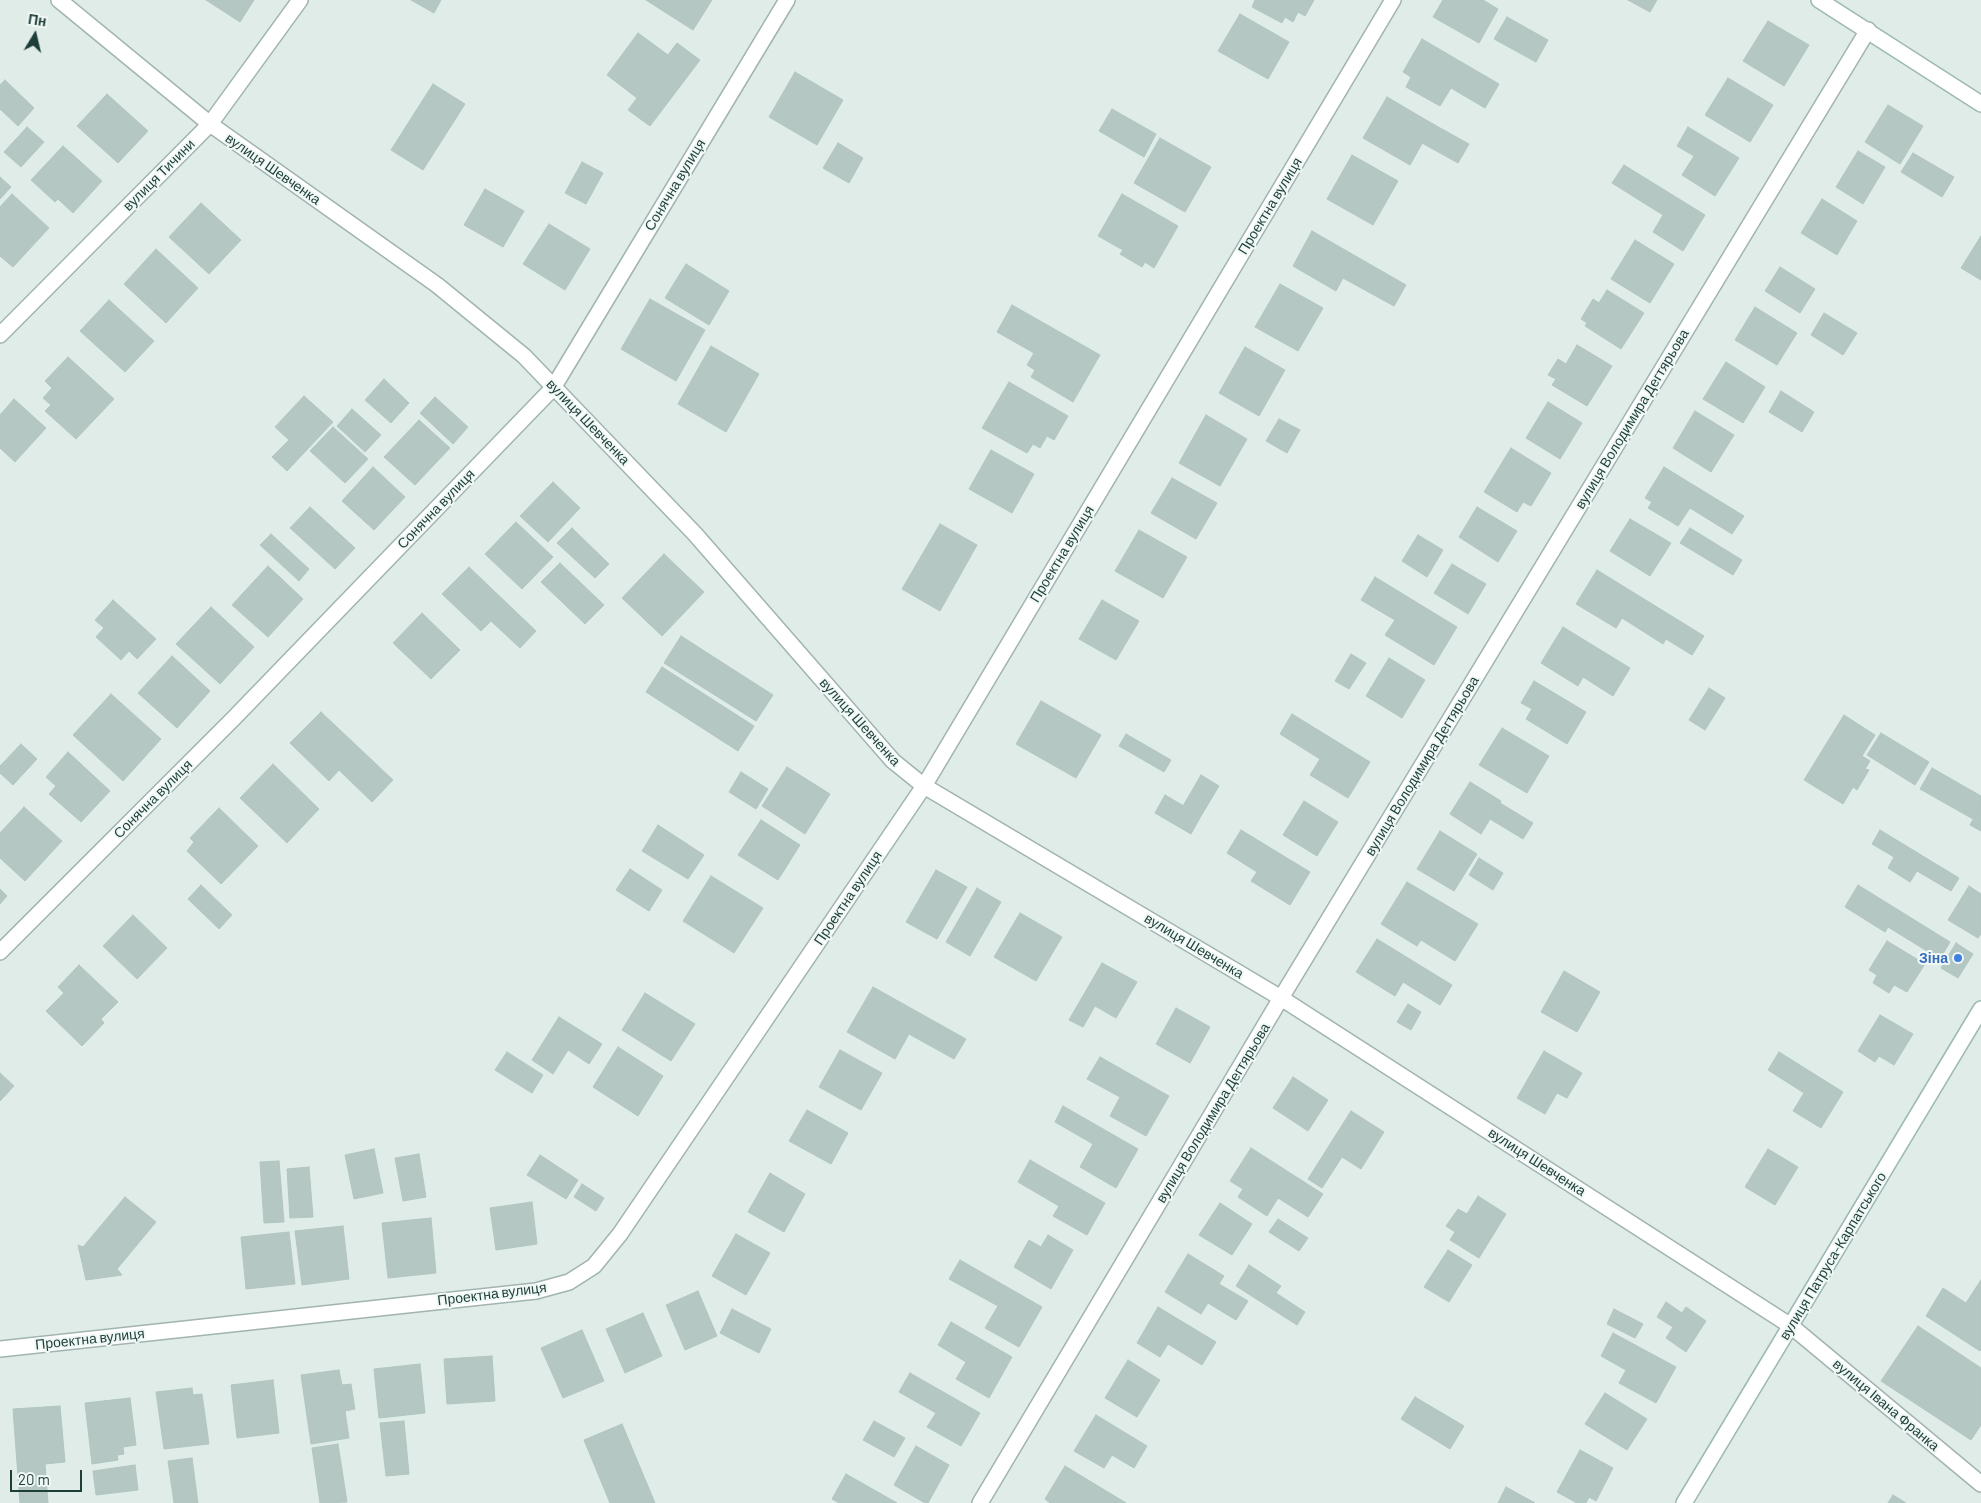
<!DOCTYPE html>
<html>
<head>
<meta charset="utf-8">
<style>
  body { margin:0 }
  #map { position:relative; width:1981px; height:1503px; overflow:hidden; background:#dfece8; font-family:Barlow,sans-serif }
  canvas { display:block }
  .north { position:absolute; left:10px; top:10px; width:50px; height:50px; -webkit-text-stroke:4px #f0f8f5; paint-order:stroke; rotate:9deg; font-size:14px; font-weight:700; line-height:20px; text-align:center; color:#1e3e3a }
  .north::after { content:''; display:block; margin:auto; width:18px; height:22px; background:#1e3e3a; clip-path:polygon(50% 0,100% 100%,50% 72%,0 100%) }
  .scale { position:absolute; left:10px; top:1470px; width:72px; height:22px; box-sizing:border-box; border:2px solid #1e3e3a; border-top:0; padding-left:6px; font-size:15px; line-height:18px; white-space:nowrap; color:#1e3e3a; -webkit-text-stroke:4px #f0f8f5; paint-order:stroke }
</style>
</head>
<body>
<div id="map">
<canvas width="1981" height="1503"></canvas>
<div class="north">Пн</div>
<div class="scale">20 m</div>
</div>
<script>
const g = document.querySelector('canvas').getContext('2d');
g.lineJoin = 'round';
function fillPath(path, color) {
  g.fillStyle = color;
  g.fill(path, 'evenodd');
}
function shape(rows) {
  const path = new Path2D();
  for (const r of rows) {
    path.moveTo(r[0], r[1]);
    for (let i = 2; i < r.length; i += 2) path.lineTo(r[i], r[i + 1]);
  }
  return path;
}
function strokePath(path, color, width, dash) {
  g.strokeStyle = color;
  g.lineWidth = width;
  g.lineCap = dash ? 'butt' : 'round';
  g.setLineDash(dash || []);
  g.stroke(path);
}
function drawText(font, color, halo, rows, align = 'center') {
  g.font = font + ' Barlow,sans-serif';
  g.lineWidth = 4;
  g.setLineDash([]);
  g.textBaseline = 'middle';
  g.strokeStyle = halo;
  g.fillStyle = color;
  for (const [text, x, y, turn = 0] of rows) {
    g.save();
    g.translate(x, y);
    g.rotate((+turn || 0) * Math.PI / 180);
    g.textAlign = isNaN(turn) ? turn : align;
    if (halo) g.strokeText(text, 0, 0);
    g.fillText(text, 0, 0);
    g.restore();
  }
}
const building = shape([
  [206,0,254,0,240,22,206,0],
  [411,0,441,0,434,13,411,0],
  [646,0,712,0,693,30,646,0],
  [1255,0,1314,0,1305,16,1298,12,1293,22,1285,17,1282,23,1252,7,1255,0],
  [1443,0,1483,0,1498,9,1479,43,1433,17,1443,0],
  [1628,0,1657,0,1650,12,1628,0],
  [1240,14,1289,42,1268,79,1218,51,1240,14],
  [1507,17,1548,40,1536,62,1494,39,1507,17],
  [1768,21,1809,45,1784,86,1743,61,1768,21],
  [638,33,668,55,677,43,700,60,650,126,628,110,637,98,607,75,638,33],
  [1422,39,1499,84,1485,108,1451,88,1440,106,1406,87,1411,77,1403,72,1422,39],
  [795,72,843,100,817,145,769,117,795,72],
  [1728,78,1773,105,1750,142,1705,115,1728,78],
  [5,80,34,108,18,126,0,109,0,85,5,80],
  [433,84,465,104,423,170,391,150,433,84],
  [107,94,148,131,118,163,77,126,107,94],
  [1387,97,1433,124,1410,165,1363,138,1387,97],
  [1888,105,1923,126,1900,164,1865,142,1888,105],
  [1112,109,1156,134,1144,157,1099,131,1112,109],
  [1433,124,1469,144,1458,163,1422,143,1433,124],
  [27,127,44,142,21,167,4,152,27,127],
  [1688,127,1739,158,1715,196,1682,175,1694,156,1677,146,1688,127],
  [1160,138,1211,167,1185,212,1134,183,1160,138],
  [838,143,863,158,849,183,823,168,838,143],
  [63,146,102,181,73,213,58,199,55,202,31,180,63,146],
  [1858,151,1885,167,1863,204,1836,187,1858,151],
  [1913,153,1954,177,1942,197,1901,172,1913,153],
  [1352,155,1398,181,1373,225,1327,199,1352,155],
  [582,162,603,173,586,204,565,193,582,162],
  [1624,165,1705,215,1683,251,1653,232,1663,215,1612,183,1624,165],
  [0,177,11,187,0,199,0,177],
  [485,189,524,211,503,247,464,225,485,189],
  [12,194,49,228,13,267,0,256,0,207,12,194],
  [1122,194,1178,226,1154,268,1145,262,1142,267,1120,254,1123,250,1098,236,1122,194],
  [1822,199,1857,221,1837,255,1801,233,1822,199],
  [201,203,241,240,209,274,169,237,201,203],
  [549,224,590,249,565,290,523,264,549,224],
  [1312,231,1406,285,1394,306,1343,278,1336,291,1293,266,1312,231],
  [1981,236,1981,280,1961,268,1981,236],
  [1635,240,1674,264,1650,303,1611,279,1635,240],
  [156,249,198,288,166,323,124,284,156,249],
  [686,264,729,291,709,325,665,298,686,264],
  [1780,267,1815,289,1800,313,1765,291,1780,267],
  [1280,284,1323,308,1298,351,1255,327,1280,284],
  [1607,290,1644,313,1621,349,1585,326,1587,323,1581,319,1593,299,1599,303,1607,290],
  [650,299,705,330,676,381,621,349,650,299],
  [109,300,154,341,125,372,80,331,109,300],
  [1012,305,1100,355,1073,402,1031,377,1035,370,1027,365,1034,353,997,332,1012,305],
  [1755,307,1797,333,1777,365,1735,340,1755,307],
  [1824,313,1857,333,1843,355,1811,335,1824,313],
  [1577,345,1612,366,1587,406,1552,385,1556,379,1548,375,1558,359,1566,364,1577,345],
  [711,346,759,374,726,432,678,404,711,346],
  [1245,347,1285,370,1259,416,1219,393,1245,347],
  [68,357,114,399,76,439,45,411,51,405,43,398,52,388,45,381,68,357],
  [1726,362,1765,387,1743,423,1703,399,1726,362],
  [384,379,409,403,391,423,365,400,384,379],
  [1009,382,1068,416,1054,440,1047,436,1040,448,1033,444,1027,453,982,428,1009,382],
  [1781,391,1814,412,1802,432,1769,412,1781,391],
  [304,396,333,422,287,471,272,457,289,440,275,427,304,396],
  [435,397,468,427,453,444,420,413,435,397],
  [14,399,46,428,15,462,0,448,0,415,14,399],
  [1548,402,1582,423,1560,459,1526,438,1548,402],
  [352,409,381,435,365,452,337,426,352,409],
  [1695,411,1734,435,1711,472,1673,448,1695,411],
  [1206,415,1247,439,1220,486,1179,463,1206,415],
  [1279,419,1300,430,1287,453,1266,441,1279,419],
  [419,420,450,448,415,485,384,457,419,420],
  [333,427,368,459,345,483,310,451,333,427],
  [1511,448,1551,473,1531,506,1523,502,1517,512,1484,492,1511,448],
  [991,450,1034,474,1012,513,969,489,991,450],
  [373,467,405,497,374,530,342,501,373,467],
  [1664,467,1744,516,1732,534,1690,508,1678,526,1648,508,1652,502,1645,498,1664,467],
  [1172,478,1217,503,1196,539,1151,513,1172,478],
  [553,482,580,508,548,542,520,516,553,482],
  [310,507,355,548,335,569,290,528,310,507],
  [1477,507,1517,531,1498,562,1459,537,1477,507],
  [1630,519,1671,543,1650,576,1610,551,1630,519],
  [516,522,553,557,522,589,485,554,516,522],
  [940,524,977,545,940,611,902,589,940,524],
  [572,528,609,564,595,578,557,543,572,528],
  [1690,528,1742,560,1733,575,1680,543,1690,528],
  [1139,530,1187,557,1163,598,1115,571,1139,530],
  [271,534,309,569,299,581,260,545,271,534],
  [1418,535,1443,550,1427,577,1402,561,1418,535],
  [664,554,704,592,662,636,622,598,664,554],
  [560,563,604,605,585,624,541,582,560,563],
  [1452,564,1486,584,1468,614,1434,593,1452,564],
  [268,566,303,599,268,637,232,605,268,566],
  [469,567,536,631,520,648,491,621,481,631,442,594,469,567],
  [1597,570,1704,636,1692,655,1666,639,1663,644,1622,618,1616,628,1576,604,1597,570],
  [1375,577,1457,627,1434,665,1385,635,1395,620,1361,600,1375,577],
  [113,600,156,639,137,659,129,651,121,660,96,637,104,628,95,620,113,600],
  [1102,600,1139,621,1116,660,1079,639,1102,600],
  [211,607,254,647,220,684,176,644,211,607],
  [422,613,460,650,431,679,393,643,422,613],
  [1563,627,1630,668,1613,696,1583,677,1578,686,1541,663,1563,627],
  [681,636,773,695,756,721,664,663,681,636],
  [1351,654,1366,663,1349,689,1335,681,1351,654],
  [172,656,210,691,177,728,138,693,172,656],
  [1389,658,1425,680,1402,718,1366,696,1389,658],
  [662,667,754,726,738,751,646,692,662,667],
  [1534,681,1586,712,1567,744,1526,719,1532,709,1521,703,1534,681],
  [1709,688,1725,698,1705,730,1689,720,1709,688],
  [111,694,161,739,123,781,73,735,111,694],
  [1041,701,1101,735,1076,778,1016,744,1041,701],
  [321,712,393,780,372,802,339,770,329,781,290,743,321,712],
  [1292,714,1370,762,1348,798,1310,775,1320,759,1280,734,1292,714],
  [1844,715,1875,735,1862,756,1870,761,1865,769,1869,770,1857,790,1853,787,1843,804,1804,780,1844,715],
  [1502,728,1549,756,1527,793,1479,765,1502,728],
  [1881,733,1929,762,1915,785,1867,755,1881,733],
  [1126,734,1171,760,1164,772,1119,746,1126,734],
  [21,744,37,759,13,785,0,773,0,766,21,744],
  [68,752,110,791,81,822,49,794,56,786,46,777,68,752],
  [273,764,319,809,287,843,240,798,273,764],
  [787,767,830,794,805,834,762,806,787,767],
  [1932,768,1981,796,1981,805,1973,819,1920,789,1932,768],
  [741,772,768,789,756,809,729,792,741,772],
  [1201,775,1219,786,1201,816,1183,806,1201,775],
  [1470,782,1501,801,1481,834,1450,814,1470,782],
  [1165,795,1201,816,1191,834,1155,813,1165,795],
  [1304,801,1338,822,1317,856,1283,835,1304,801],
  [1500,803,1533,823,1523,839,1490,819,1500,803],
  [1981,805,1981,831,1970,825,1981,805],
  [24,807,62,841,25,881,0,858,0,833,24,807],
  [219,808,258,846,221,884,187,851,194,842,190,838,219,808],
  [761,820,800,845,778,880,738,855,761,820],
  [658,825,704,855,688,879,642,851,658,825],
  [1241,830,1310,872,1290,905,1251,881,1257,872,1227,853,1241,830],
  [1880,830,1959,878,1951,891,1917,871,1910,882,1888,868,1894,857,1872,844,1880,830],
  [1440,831,1477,854,1454,891,1417,869,1440,831],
  [1479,858,1503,873,1493,890,1469,875,1479,858],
  [630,869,662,890,649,911,616,890,630,869],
  [936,870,967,887,937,939,906,922,936,870],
  [711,876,763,908,734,953,683,921,711,876],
  [1407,882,1478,924,1455,961,1421,940,1417,946,1381,924,1407,882],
  [201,885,232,915,219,929,188,899,201,885],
  [1858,885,1950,942,1940,959,1888,927,1885,932,1845,907,1858,885],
  [1969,886,1981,894,1981,934,1978,938,1948,920,1969,886],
  [977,888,1001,902,970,956,946,942,977,888],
  [0,889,7,896,0,904,0,889],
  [1020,913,1062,937,1036,981,994,957,1020,913],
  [133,915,167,948,137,979,103,946,133,915],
  [1377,939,1452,985,1440,1005,1403,982,1395,996,1356,972,1377,939],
  [1887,941,1925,964,1907,992,1894,985,1889,993,1873,983,1877,975,1869,970,1887,941],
  [1956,943,1973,954,1958,978,1941,968,1956,943],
  [1102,963,1137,982,1116,1018,1095,1006,1083,1027,1069,1020,1102,963],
  [79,965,118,1002,101,1019,104,1023,82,1046,46,1011,64,993,58,987,79,965],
  [1564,971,1600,992,1577,1032,1541,1012,1564,971],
  [873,987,966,1039,954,1059,909,1034,895,1059,847,1032,873,987],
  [645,993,695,1024,671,1061,622,1030,645,993],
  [1408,1004,1421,1012,1411,1030,1397,1022,1408,1004],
  [1176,1008,1210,1027,1190,1063,1156,1044,1176,1008],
  [1880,1015,1913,1034,1894,1065,1879,1056,1875,1062,1858,1051,1880,1015],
  [559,1017,602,1044,589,1064,568,1050,553,1074,532,1060,559,1017],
  [618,1047,663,1076,638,1116,593,1087,618,1047],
  [840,1050,882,1073,861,1110,819,1087,840,1050],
  [1544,1051,1582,1073,1567,1098,1557,1093,1545,1114,1517,1098,1544,1051],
  [507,1052,543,1075,532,1093,495,1070,507,1052],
  [1779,1052,1843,1092,1821,1128,1793,1111,1804,1093,1768,1070,1779,1052],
  [1100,1057,1169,1096,1146,1136,1110,1116,1120,1097,1087,1079,1100,1057],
  [0,1073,14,1086,0,1101,0,1073],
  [1293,1077,1328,1100,1308,1131,1273,1108,1293,1077],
  [1063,1106,1138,1149,1116,1188,1080,1167,1093,1144,1055,1122,1063,1106],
  [807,1110,848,1133,831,1164,789,1141,807,1110],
  [1351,1111,1384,1132,1361,1169,1342,1157,1322,1188,1308,1179,1351,1111],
  [1251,1148,1323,1194,1308,1217,1278,1198,1267,1216,1238,1197,1243,1189,1230,1181,1251,1148],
  [374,1149,383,1193,354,1199,345,1155,374,1149],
  [1768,1149,1798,1167,1775,1205,1745,1187,1768,1149],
  [419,1154,426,1197,403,1201,395,1158,419,1154],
  [540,1155,578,1180,566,1199,527,1175,540,1155],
  [1030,1160,1105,1203,1087,1235,1053,1216,1059,1206,1018,1182,1030,1160],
  [279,1161,284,1222,264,1223,260,1162,279,1161],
  [309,1167,313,1217,290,1218,287,1169,309,1167],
  [770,1173,805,1194,784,1232,748,1212,770,1173],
  [582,1184,604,1198,596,1211,574,1197,582,1184],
  [1478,1196,1506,1214,1479,1258,1450,1240,1455,1232,1446,1226,1458,1209,1467,1214,1478,1196],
  [125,1197,156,1222,117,1269,122,1275,86,1280,78,1245,83,1247,125,1197],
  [532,1202,537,1244,496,1250,490,1208,532,1202],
  [1220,1203,1252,1224,1232,1255,1199,1235,1220,1203],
  [431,1218,436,1273,388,1278,382,1223,431,1218],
  [1278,1219,1308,1238,1299,1251,1269,1232,1278,1219],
  [343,1226,349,1279,302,1285,295,1231,343,1226],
  [289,1232,295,1284,246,1289,241,1237,289,1232],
  [736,1234,770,1253,746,1295,712,1276,736,1234],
  [1048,1235,1073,1250,1051,1289,1014,1267,1029,1240,1041,1247,1048,1235],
  [1448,1250,1472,1265,1449,1302,1424,1287,1448,1250],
  [1188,1254,1224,1276,1219,1284,1248,1301,1236,1320,1208,1303,1201,1314,1165,1292,1188,1254],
  [960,1260,1042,1307,1019,1347,985,1328,998,1306,949,1279,960,1260],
  [1249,1265,1281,1286,1276,1293,1305,1312,1297,1325,1236,1286,1249,1265],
  [1981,1280,1981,1350,1980,1351,1926,1316,1943,1288,1966,1303,1981,1280],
  [698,1291,717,1336,685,1350,666,1305,698,1291],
  [1666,1302,1682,1313,1686,1307,1706,1321,1686,1352,1666,1338,1673,1327,1657,1317,1666,1302],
  [1158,1307,1216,1342,1202,1365,1168,1344,1160,1357,1137,1343,1158,1307],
  [732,1309,771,1329,759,1353,720,1333,732,1309],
  [1614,1309,1643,1324,1635,1338,1607,1324,1614,1309],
  [643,1313,662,1356,625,1373,606,1329,643,1313],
  [951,1322,1012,1357,989,1398,956,1379,966,1362,938,1345,951,1322],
  [1918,1326,1981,1368,1981,1425,1971,1440,1881,1381,1918,1326],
  [582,1330,604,1381,563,1398,541,1348,582,1330],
  [1613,1333,1676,1367,1656,1403,1619,1383,1626,1370,1601,1356,1613,1333],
  [492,1356,495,1401,447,1404,444,1359,492,1356],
  [1128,1360,1160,1380,1137,1417,1105,1398,1128,1360],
  [420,1364,425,1413,379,1418,374,1369,420,1364],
  [339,1370,342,1385,351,1384,355,1409,345,1411,349,1438,311,1444,301,1375,339,1370],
  [910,1373,980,1413,961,1446,927,1427,936,1413,899,1392,910,1373],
  [273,1380,279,1433,237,1438,231,1385,273,1380],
  [192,1388,193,1395,202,1394,209,1444,164,1449,156,1392,192,1388],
  [1605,1393,1647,1419,1627,1450,1585,1424,1605,1393],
  [1415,1397,1464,1426,1450,1449,1401,1419,1415,1397],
  [130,1398,136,1445,123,1447,124,1454,117,1455,118,1460,92,1464,85,1403,130,1398],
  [60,1406,65,1462,45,1464,48,1503,20,1503,13,1409,60,1406],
  [1096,1415,1147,1446,1134,1468,1112,1455,1104,1468,1074,1451,1096,1415],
  [404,1421,409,1474,386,1476,380,1423,404,1421],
  [874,1421,905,1438,894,1457,863,1440,874,1421],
  [622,1424,655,1503,610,1503,584,1440,622,1424],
  [338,1444,347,1502,320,1503,312,1448,338,1444],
  [916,1446,949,1465,928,1503,925,1503,894,1485,916,1446],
  [1580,1450,1613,1468,1596,1501,1589,1497,1586,1503,1577,1503,1557,1492,1580,1450],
  [192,1458,198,1503,174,1503,168,1461,192,1458],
  [135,1465,138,1490,96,1495,93,1471,135,1465],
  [1065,1466,1126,1503,1050,1503,1045,1499,1065,1466],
  [846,1474,897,1503,839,1503,832,1499,846,1474],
  [1506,1487,1535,1503,1498,1503,1506,1487],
  [1893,1495,1906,1503,1888,1503,1893,1495]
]);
const street = shape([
  [59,0,210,124,437,285,524,356,695,534,893,761,924,786,1281,998,1791,1326,1981,1484],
  [0,335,210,124,300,0],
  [0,952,234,718,553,388,787,0],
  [0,1349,536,1291,569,1282,594,1266,620,1234,924,786,1393,0],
  [980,1503,1281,998,1868,30]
]);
const secondary = shape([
  [1819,0,1981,104],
  [1684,1503,1981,1009]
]);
const markers = [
  [1958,958,5,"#3f7fe0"]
];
const streetNames = [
  ["вулиця Шевченка",273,169,35],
  ["вулиця Тичини",159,175,-45],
  ["Сонячна вулиця",675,185,-59],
  ["Проектна вулиця",1270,206,-59],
  ["вулиця Володимира Дегтярьова",1632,419,-59],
  ["вулиця Шевченка",588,422,46],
  ["Сонячна вулиця",436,509,-46],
  ["Проектна вулиця",1062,554,-59],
  ["вулиця Шевченка",860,722,48],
  ["вулиця Володимира Дегтярьова",1422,766,-59],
  ["Сонячна вулиця",153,799,-45],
  ["Проектна вулиця",848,898,-56],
  ["вулиця Шевченка",1194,946,31],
  ["вулиця Володимира Дегтярьова",1213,1113,-59],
  ["вулиця Шевченка",1537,1162,33],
  ["вулиця Патруса-Карпатського",1833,1256,-59],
  ["Проектна вулиця",492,1294,-7],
  ["Проектна вулиця",90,1339,-6],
  ["вулиця Івана Франка",1886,1405,40]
];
const shopNames = [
  ["Зіна",1948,958]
];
fillPath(building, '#b4c7c2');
strokePath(building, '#b1c6c1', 1);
strokePath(street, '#a1b4b0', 18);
strokePath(secondary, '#9cb9b3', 18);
strokePath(street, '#fff', 15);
strokePath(secondary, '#fff', 15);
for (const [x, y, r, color] of markers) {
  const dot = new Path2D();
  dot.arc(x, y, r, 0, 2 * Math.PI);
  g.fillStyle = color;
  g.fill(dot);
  strokePath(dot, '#f0f8f5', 2);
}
drawText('14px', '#1e3e3a', '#f0f8f5', streetNames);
drawText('bold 14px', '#366cbe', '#f0f8f5', shopNames, 'right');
</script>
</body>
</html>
